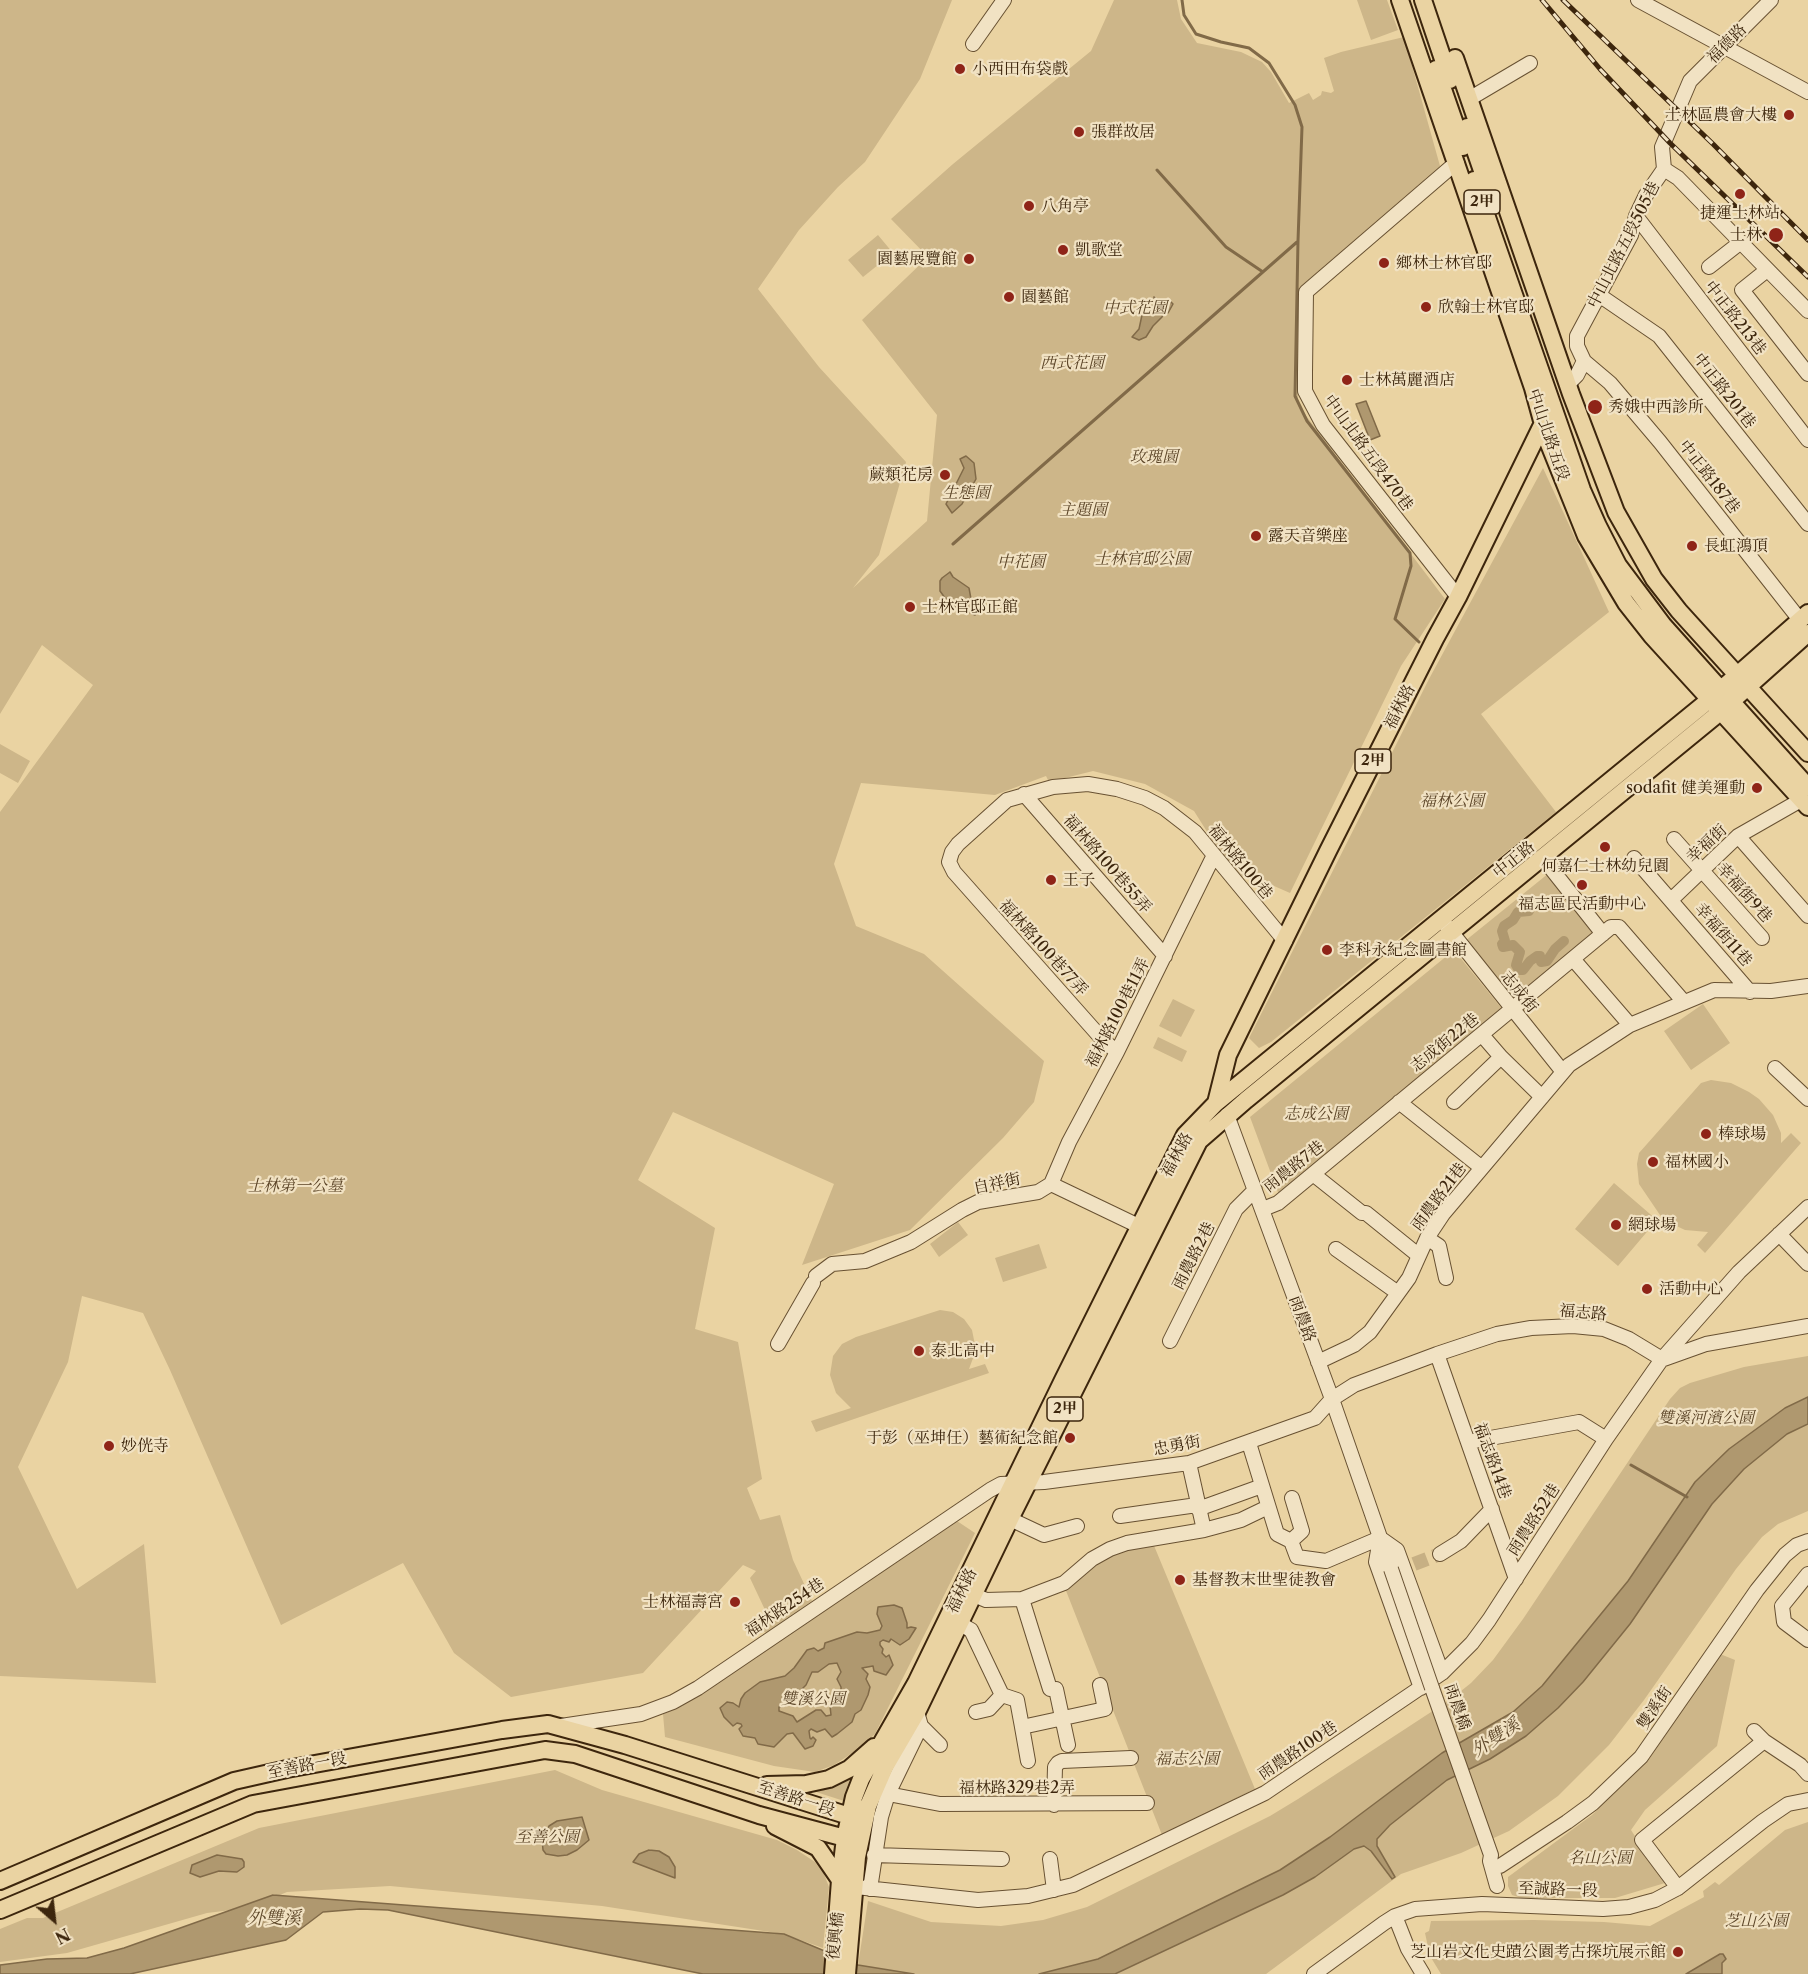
<!DOCTYPE html>
<html>
<head>
<meta charset="utf-8">
<style>
  body { margin:0 }
  #map { position:relative; width:1808px; height:1974px; overflow:hidden; background:#ead3a2; font-family:"Libre Caslon Text",serif }
  canvas { display:block }
  .north { position:absolute; left:24px; top:1890px; width:60px; height:60px; -webkit-text-stroke:4px #f1e2c3; paint-order:stroke; rotate:152deg; font-size:16px; font-weight:700; line-height:24px; text-align:center; color:#3d260d }
  .north::after { content:''; display:block; margin:auto; width:21px; height:27px; background:#3d260d; clip-path:polygon(50% 0,100% 100%,50% 72%,0 100%) }
</style>
</head>
<body>
<div id="map">
<canvas width="1808" height="1974"></canvas>
<div class="north">N</div>
</div>
<script>
const g = document.querySelector('canvas').getContext('2d');
g.lineJoin = 'round';
function fillPath(path, color) {
  g.fillStyle = color;
  g.fill(path, 'evenodd');
}
function shape(rows) {
  const path = new Path2D();
  for (const r of rows) {
    path.moveTo(r[0], r[1]);
    for (let i = 2; i < r.length; i += 2) path.lineTo(r[i], r[i + 1]);
  }
  return path;
}
function strokePath(path, color, width, dash) {
  g.strokeStyle = color;
  g.lineWidth = width;
  g.lineCap = dash ? 'butt' : 'round';
  g.setLineDash(dash || []);
  g.stroke(path);
}
function drawText(font, color, halo, rows, align = 'center') {
  g.font = font + ' "Libre Caslon Text","Noto Serif TC",serif';
  g.lineWidth = 4.5;
  g.setLineDash([]);
  g.textBaseline = 'middle';
  g.strokeStyle = halo;
  g.fillStyle = color;
  for (const [text, x, y, turn = 0] of rows) {
    g.save();
    g.translate(x, y);
    g.rotate((+turn || 0) * Math.PI / 180);
    g.textAlign = isNaN(turn) ? turn : align;
    if (halo) g.strokeText(text, 0, 0);
    g.fillText(text, 0, 0);
    g.restore();
  }
}
const green = shape([
  [0,0,952,0,920,79,865,162,838,187,799,230,758,289,819,367,906,462,879,555,853,588,927,521,937,415,862,320,928,257,891,219,953,164,1091,51,1114,0,1177,0,1181,19,1197,43,1241,52,1262,62,1271,72,1289,103,1309,93,1313,100,1321,95,1322,91,1331,93,1334,91,1324,58,1341,52,1404,37,1440,166,1299,288,1298,405,1445,599,1401,666,1290,893,1256,878,1235,876,1194,811,1145,784,1093,771,1049,782,1046,776,995,795,861,783,834,864,856,926,924,954,1044,1061,1034,1102,1003,1138,910,1230,802,1265,834,1184,673,1112,638,1180,715,1228,695,1329,738,1342,762,1479,747,1488,760,1520,780,1515,793,1560,812,1601,766,1633,752,1622,766,1612,750,1578,756,1571,743,1565,643,1673,511,1697,454,1653,403,1563,281,1625,170,1370,143,1313,82,1296,68,1362,18,1467,77,1589,144,1544,156,1683,0,1676,0,812,93,685,42,645,0,714],
  [1357,0,1387,0,1398,30,1371,40],
  [878,235,893,253,863,277,848,260],
  [1543,468,1609,612,1481,714,1556,812,1271,1042,1259,1048,1249,1038,1429,679],
  [0,744,30,761,18,783,0,773],
  [1549,873,1598,933,1515,1001,1465,941],
  [1454,950,1503,1010,1279,1195,1250,1117],
  [1173,999,1195,1010,1181,1037,1159,1026],
  [1703,1004,1730,1043,1691,1070,1664,1031],
  [1158,1037,1187,1051,1182,1062,1153,1048],
  [1711,1080,1731,1083,1749,1092,1759,1099,1773,1115,1781,1133,1781,1143,1791,1133,1801,1143,1705,1253,1697,1245,1708,1232,1685,1230,1668,1222,1660,1215,1639,1184,1637,1164,1639,1153,1701,1083],
  [1614,1183,1657,1220,1618,1266,1575,1229],
  [958,1222,968,1235,939,1257,930,1244],
  [1039,1244,1047,1268,1003,1282,995,1258],
  [940,1310,953,1312,964,1319,972,1330,976,1350,969,1369,985,1364,989,1373,816,1432,811,1421,851,1408,836,1393,830,1375,833,1356,842,1344,856,1337],
  [1808,1356,1808,1397,1785,1408,1695,1482,1628,1581,1542,1686,1513,1712,1442,1753,1330,1837,1280,1870,1098,1959,1039,1974,914,1974,858,1965,868,1901,931,1922,1001,1926,1043,1920,1087,1907,1270,1816,1298,1799,1451,1699,1471,1683,1493,1660,1523,1619,1670,1399,1680,1388,1690,1383,1744,1367],
  [1808,1424,1808,1511,1778,1524,1762,1537,1736,1569,1644,1700,1609,1745,1558,1796,1509,1831,1461,1853,1401,1874,1266,1974,1115,1974,1283,1895,1315,1877,1354,1849,1364,1846,1371,1851,1391,1879,1394,1877,1377,1846,1377,1839,1390,1825,1447,1780,1490,1759,1526,1736,1558,1708,1583,1682,1630,1624,1712,1504,1744,1469,1787,1434],
  [957,1521,975,1533,875,1734,857,1750,834,1765,815,1772,774,1766,665,1737,663,1714,678,1708,718,1683],
  [1150,1536,1255,1789,1162,1835,1061,1578],
  [1720,1654,1735,1660,1717,1746,1645,1810,1631,1830,1665,1883,1615,1898,1521,1898,1512,1895,1508,1886,1508,1877,1592,1815,1650,1758],
  [555,1770,602,1790,777,1840,797,1850,815,1862,824,1874,829,1887,823,1948,783,1934,602,1906,390,1886,287,1892,248,1908,207,1913,67,1953,0,1962,0,1929,27,1918,43,1918,259,1828],
  [858,1770,846,1800,844,1801,810,1790],
  [1808,1822,1808,1974,1441,1974,1430,1956,1425,1933,1429,1931,1431,1921,1534,1920,1604,1922,1650,1926,1704,1897,1703,1891,1715,1882,1719,1885,1785,1830]
]);
const water = shape([
  [1154,297,1162,303,1169,300,1173,304,1168,313,1164,312,1162,317,1153,326,1146,337,1139,340,1132,337,1139,329,1142,315,1154,304,1154,297],
  [1366,401,1380,436,1370,440,1356,404,1366,401],
  [966,456,974,463,976,479,962,504,952,513,946,504,964,468,960,459,966,456],
  [950,572,953,577,969,588,971,599,977,603,978,607,978,612,975,615,968,612,958,613,953,601,945,598,940,591,940,581,942,578,950,572],
  [1808,1397,1808,1424,1787,1434,1744,1469,1712,1504,1630,1624,1583,1682,1558,1708,1526,1736,1490,1759,1447,1780,1390,1825,1377,1839,1377,1846,1395,1877,1392,1879,1371,1851,1364,1846,1354,1849,1315,1877,1283,1895,1115,1974,1039,1974,1098,1959,1280,1870,1330,1837,1442,1753,1513,1712,1542,1686,1628,1581,1695,1482,1729,1449,1785,1408,1808,1397],
  [894,1605,902,1608,907,1623,907,1628,911,1627,916,1628,909,1639,900,1645,891,1639,889,1642,883,1640,880,1642,880,1645,883,1649,882,1653,886,1657,889,1655,893,1665,886,1675,874,1671,873,1666,862,1668,868,1674,866,1679,870,1687,868,1695,861,1710,855,1714,852,1722,837,1734,832,1737,825,1729,817,1732,811,1729,809,1731,810,1738,811,1739,813,1737,816,1740,813,1746,805,1749,793,1733,787,1734,774,1747,758,1744,755,1738,743,1736,739,1729,742,1726,741,1724,737,1723,733,1726,724,1717,720,1708,727,1702,733,1703,739,1707,741,1699,745,1693,760,1682,785,1676,794,1668,807,1650,814,1648,818,1651,824,1648,825,1643,857,1632,867,1633,880,1630,882,1626,877,1614,878,1607,894,1605],
  [837,1663,841,1672,837,1679,841,1687,841,1697,845,1702,842,1706,836,1703,830,1706,831,1715,826,1716,821,1710,816,1710,797,1722,793,1716,779,1711,779,1707,785,1706,806,1685,812,1672,818,1672,829,1664,837,1663],
  [582,1817,589,1840,577,1850,567,1855,558,1856,546,1854,543,1850,542,1839,549,1826,557,1821,582,1817],
  [649,1850,659,1851,669,1857,675,1867,675,1878,633,1862,639,1854,649,1850],
  [217,1855,242,1859,244,1862,244,1867,237,1872,219,1871,200,1877,190,1873,192,1865,217,1855],
  [273,1895,784,1934,858,1965,914,1974,703,1974,388,1910,360,1909,323,1912,286,1940,130,1974,0,1974,0,1965,47,1959,87,1958,124,1948,273,1895],
  [1720,1954,1723,1954,1726,1959,1722,1963,1722,1974,1686,1974,1720,1954]
]);
const stream = shape([
  [1182,0,1184,15,1196,34,1221,42,1249,48,1269,63,1295,105,1302,127,1298,241,1295,396,1307,421,1410,553,1411,566,1395,619,1419,642],
  [1157,170,1226,247,1263,272],
  [953,544,1297,242],
  [1631,1465,1687,1497]
]);
const canal = shape([
  [1529,911,1518,912,1513,920,1504,926,1502,931,1505,941,1502,944,1503,947,1513,945,1520,952,1516,965,1519,970,1523,970,1530,961,1537,956,1540,956,1541,962,1547,961,1555,949,1564,941]
]);
const minorTunnel = shape([
  [1414,1564,1440,1554]
]);
const minor = shape([
  [1638,0,1808,92],
  [973,44,1004,0],
  [1469,99,1530,63],
  [1457,164,1450,168,1306,292,1305,373,1305,391,1323,425,1458,597],
  [1664,169,1678,178,1808,311],
  [1636,216,1808,440],
  [1709,267,1741,242],
  [1767,270,1742,290,1808,374],
  [1599,295,1659,336,1808,524],
  [1584,361,1610,383,1660,442,1800,620],
  [1568,384,1577,375,1584,361,1577,346,1577,336,1631,235,1636,216,1646,195,1664,169,1662,147,1690,81,1771,0],
  [1024,794,1165,956],
  [1738,836,1808,916],
  [1674,839,1762,938],
  [1542,857,1603,934],
  [1634,858,1750,992],
  [1671,900,1738,836,1801,800],
  [1445,924,1563,1072],
  [1573,959,1630,1025],
  [1482,1035,1501,1057,1542,1097],
  [1117,1052,1103,1040,954,872,949,862,952,852,958,844,1007,800,1053,787,1088,784,1117,789,1145,798,1164,808,1195,832,1285,941],
  [1775,1068,1808,1099],
  [1399,1102,1482,1168],
  [1454,1102,1501,1057],
  [1227,1115,1332,1399,1391,1569],
  [1313,1174,1362,1213,1366,1213,1418,1255],
  [1051,1184,1069,1142,1117,1052,1214,855],
  [1263,1209,1278,1203,1611,927,1619,927,1684,1002],
  [1779,1234,1808,1264],
  [1427,1238,1439,1246,1446,1278],
  [1336,1249,1398,1293],
  [816,1276,832,1264,865,1261,911,1242,962,1210,978,1202,1038,1192,1051,1184,1147,1230],
  [1170,1341,1236,1209,1255,1190],
  [778,1344,813,1283],
  [1437,1354,1516,1579],
  [1664,1359,1706,1344,1808,1326],
  [1318,1362,1354,1345,1370,1332,1409,1278,1427,1238,1443,1214,1569,1065,1630,1025,1714,990,1771,991,1808,986],
  [1468,1442,1579,1422,1606,1439],
  [1249,1443,1277,1534,1291,1541,1297,1557,1326,1561,1380,1538],
  [1189,1463,1204,1530],
  [1198,1509,1262,1486],
  [1120,1516,1197,1505],
  [1010,1519,1044,1535,1077,1526],
  [1380,1538,1397,1550,1442,1673],
  [1380,1539,1376,1562,1421,1688],
  [1291,1541,1302,1531,1292,1498],
  [1440,1554,1461,1541,1492,1509],
  [1808,1574,1782,1606,1784,1622,1808,1640],
  [974,1595,986,1600,1022,1599,1064,1583,1092,1559,1110,1549,1127,1543,1204,1530,1241,1520,1268,1507],
  [1022,1599,1050,1689],
  [960,1624,971,1630,1002,1695,1017,1700,1022,1727,1105,1709,1100,1685],
  [1432,1688,1491,1855,1490,1861,1497,1886],
  [1056,1689,1068,1745],
  [976,1712,989,1709,1002,1695],
  [561,1726,641,1714,673,1702,698,1688,990,1490,1001,1484,1044,1482,1189,1463,1315,1418,1332,1399,1354,1385,1437,1354,1497,1334,1531,1328,1573,1326,1604,1329,1629,1339,1662,1359],
  [921,1726,940,1745],
  [1022,1727,1028,1761],
  [1754,1731,1764,1741,1800,1765,1808,1774],
  [888,1794,940,1804,1147,1803],
  [1054,1805,1055,1767,1058,1763,1062,1761,1131,1758],
  [874,1855,1002,1859],
  [1050,1859,1054,1890],
  [1500,1866,1567,1822,1593,1803,1641,1757,1757,1590,1785,1555,1797,1545,1808,1541],
  [856,1887,978,1900,1028,1896,1073,1885,1265,1793,1442,1673,1472,1643,1489,1620,1606,1439,1662,1359,1739,1272,1808,1207],
  [1678,1888,1642,1840,1764,1741],
  [870,1889,881,1817,888,1794,921,1726,917,1712],
  [1395,1916,1408,1949,1423,1974],
  [1314,1974,1384,1923,1395,1916,1415,1909,1482,1904,1603,1909,1629,1907,1655,1900,1678,1888,1763,1821,1788,1804,1808,1800]
]);
const major = shape([
  [1400,0,1533,388,1547,439,1586,536,1626,603,1652,636,1808,807],
  [1423,0,1450,80],
  [1455,58,1571,394,1616,512,1654,579,1679,611,1808,753],
  [1436,69,1463,147],
  [1467,127,1489,191],
  [1474,180,1582,490,1598,526,1618,565,1663,625,1808,787],
  [1216,1103,1228,1055,1328,851,1435,639,1458,597,1544,421],
  [767,1785,806,1784,829,1779,849,1769,874,1747],
  [775,1826,818,1848,840,1880],
  [0,1881,234,1781,287,1769,502,1730,548,1724,625,1745,849,1816,855,1823],
  [0,1910,253,1804,545,1750,575,1754,759,1815,845,1838,855,1833],
  [833,1974,840,1880,845,1838,854,1797,861,1779,916,1683,1063,1380,1185,1135,1216,1103,1703,705,1808,613],
  [847,1974,857,1857,868,1806,885,1767,917,1712,1012,1515,1199,1141,1246,1100,1714,717,1808,633]
]);
const rail = shape([
  [1542,0,1600,69,1670,143,1808,277],
  [1563,0,1713,144,1808,240]
]);
const minorBridge = shape([
  [1391,1569,1432,1688]
]);
const markers = [
  [960,69,6,"#8f2418"],
  [1789,115,6,"#8f2418"],
  [1079,132,6,"#8f2418"],
  [1740,194,6,"#8f2418"],
  [1029,206,6,"#8f2418"],
  [1776,235,8,"#8f2418"],
  [1063,250,6,"#8f2418"],
  [969,259,6,"#8f2418"],
  [1384,263,6,"#8f2418"],
  [1009,297,6,"#8f2418"],
  [1426,307,6,"#8f2418"],
  [1347,380,6,"#8f2418"],
  [1595,407,8,"#8f2418"],
  [945,475,6,"#8f2418"],
  [1256,536,6,"#8f2418"],
  [1692,546,6,"#8f2418"],
  [910,607,6,"#8f2418"],
  [1757,788,6,"#8f2418"],
  [1605,847,6,"#8f2418"],
  [1051,880,6,"#8f2418"],
  [1582,885,6,"#8f2418"],
  [1327,950,6,"#8f2418"],
  [1706,1134,6,"#8f2418"],
  [1653,1162,6,"#8f2418"],
  [1616,1225,6,"#8f2418"],
  [1647,1289,6,"#8f2418"],
  [919,1351,6,"#8f2418"],
  [1070,1438,6,"#8f2418"],
  [109,1446,6,"#8f2418"],
  [1180,1580,6,"#8f2418"],
  [735,1602,6,"#8f2418"],
  [1678,1952,6,"#8f2418"]
];
const shields = [
  [1482,202,36],
  [1373,761,36],
  [1065,1409,36]
];
const shieldNames = [
  ["2甲",1482,202],
  ["2甲",1373,761],
  ["2甲",1065,1409]
];
const streetNames = [
  ["福德路",1727,44,-45],
  ["中山北路五段505巷",1624,245,-63],
  ["中正路213巷",1735,318,52],
  ["中正路201巷",1724,391,52],
  ["中山北路五段",1548,435,71],
  ["中山北路五段470巷",1368,453,54],
  ["中正路187巷",1709,477,52],
  ["福林路",1400,707,-63],
  ["幸福街",1707,844,-43],
  ["中正路",1514,860,-39],
  ["福林路100巷",1240,862,51],
  ["福林路100巷55弄",1107,864,49],
  ["幸福街9巷",1744,893,48],
  ["幸福街11巷",1723,935,49],
  ["福林路100巷77弄",1043,948,48],
  ["志成街",1519,992,51],
  ["福林路100巷11弄",1118,1013,-63],
  ["志成街22巷",1445,1043,-39],
  ["福林路",1177,1155,-61],
  ["雨農路7巷",1294,1167,-38],
  ["自祥街",997,1184,-12],
  ["雨農路21巷",1439,1197,-53],
  ["雨農路2巷",1194,1256,-63],
  ["福志路",1583,1313,5],
  ["雨農路",1302,1319,70],
  ["忠勇街",1177,1446,-11],
  ["福志路14巷",1492,1461,70],
  ["雨農路52巷",1534,1520,-57],
  ["福林路",962,1591,-64],
  ["福林路254巷",785,1608,-34],
  ["雨農橋",1457,1707,71],
  ["雙溪街",1655,1708,-56],
  ["雨農路100巷",1298,1751,-34],
  ["至善路一段",307,1766,-11],
  ["福林路329巷2弄",1017,1788],
  ["至善路一段",796,1799,18],
  ["至誠路一段",1558,1890,2],
  ["復興橋",836,1936,-84]
];
const poiNames = [
  ["小西田布袋戲",972,69],
  ["士林區農會大樓",1777,115,"right"],
  ["張群故居",1091,132],
  ["八角亭",1041,206],
  ["捷運士林站",1740,213,"center"],
  ["士林",1762,235,"right"],
  ["凱歌堂",1075,250],
  ["園藝展覽館",957,259,"right"],
  ["鄉林士林官邸",1396,263],
  ["園藝館",1021,297],
  ["欣翰士林官邸",1438,307],
  ["士林萬麗酒店",1359,380],
  ["秀娥中西診所",1608,407],
  ["蕨類花房",933,475,"right"],
  ["露天音樂座",1268,536],
  ["長虹鴻頂",1704,546],
  ["士林官邸正館",922,607],
  ["sodafit 健美運動",1745,788,"right"],
  ["何嘉仁士林幼兒園",1605,866,"center"],
  ["王子",1063,880],
  ["福志區民活動中心",1582,904,"center"],
  ["李科永紀念圖書館",1339,950],
  ["棒球場",1718,1134],
  ["福林國小",1665,1162],
  ["網球場",1628,1225],
  ["活動中心",1659,1289],
  ["泰北高中",931,1351],
  ["于彭（巫坤任）藝術紀念館",1058,1438,"right"],
  ["妙侊寺",121,1446],
  ["基督教末世聖徒教會",1192,1580],
  ["士林福壽宮",723,1602,"right"],
  ["芝山岩文化史蹟公園考古探坑展示館",1666,1952,"right"]
];
const parkNames = [
  ["中式花園",1135,308],
  ["西式花園",1072,363],
  ["玫瑰園",1154,457],
  ["生態園",966,493],
  ["主題園",1083,510],
  ["士林官邸公園",1142,559],
  ["中花園",1021,562],
  ["福林公園",1452,801],
  ["志成公園",1316,1114],
  ["士林第一公墓",295,1186],
  ["雙溪河濱公園",1706,1418],
  ["雙溪公園",813,1699],
  ["福志公園",1187,1759],
  ["至善公園",547,1837],
  ["名山公園",1600,1858],
  ["芝山公園",1756,1921]
];
const waterNames = [
  ["外雙溪",1496,1738,-34],
  ["外雙溪",274,1919]
];
fillPath(green, '#cdb689');
fillPath(water, '#af986f');
strokePath(water, '#816a48', 1.5);
strokePath(stream, '#816a48', 3);
strokePath(canal, '#af986f', 10);
strokePath(minorTunnel, '#c7b084', 14, [14, 7]);
strokePath(minor, '#685132', 16);
strokePath(major, '#3d260d', 20);
strokePath(minor, '#f1e2c3', 14);
strokePath(major, '#ead3a2', 16);
strokePath(rail, '#3d260d', 5);
strokePath(rail, '#f1e2c3', 3, [9]);
strokePath(minorBridge, '#685132', 16, []);
strokePath(minorBridge, '#f1e2c3', 14);
for (const [x, y, r, color] of markers) {
  const dot = new Path2D();
  dot.arc(x, y, r, 0, 2 * Math.PI);
  g.fillStyle = color;
  g.fill(dot);
  strokePath(dot, '#f1e2c3', 2);
}
for (const [x, y, w] of shields) {
  const box = new Path2D();
  box.roundRect(x - w / 2, y - 12, w, 24, 4.5);
  g.fillStyle = '#f1e2c3';
  g.fill(box);
  strokePath(box, '#3d260d', 1.5);
}
drawText('bold 15px', '#3d260d', null, shieldNames);
drawText('16px', '#3d260d', '#f1e2c3', streetNames);
drawText('16px', '#3d260d', '#f1e2c3', poiNames, 'left');
drawText('italic 16px', '#5a4326', '#f1e2c3', parkNames);
drawText('italic 18px', '#5f482a', '#f1e2c3', waterNames);
</script>
</body>
</html>
